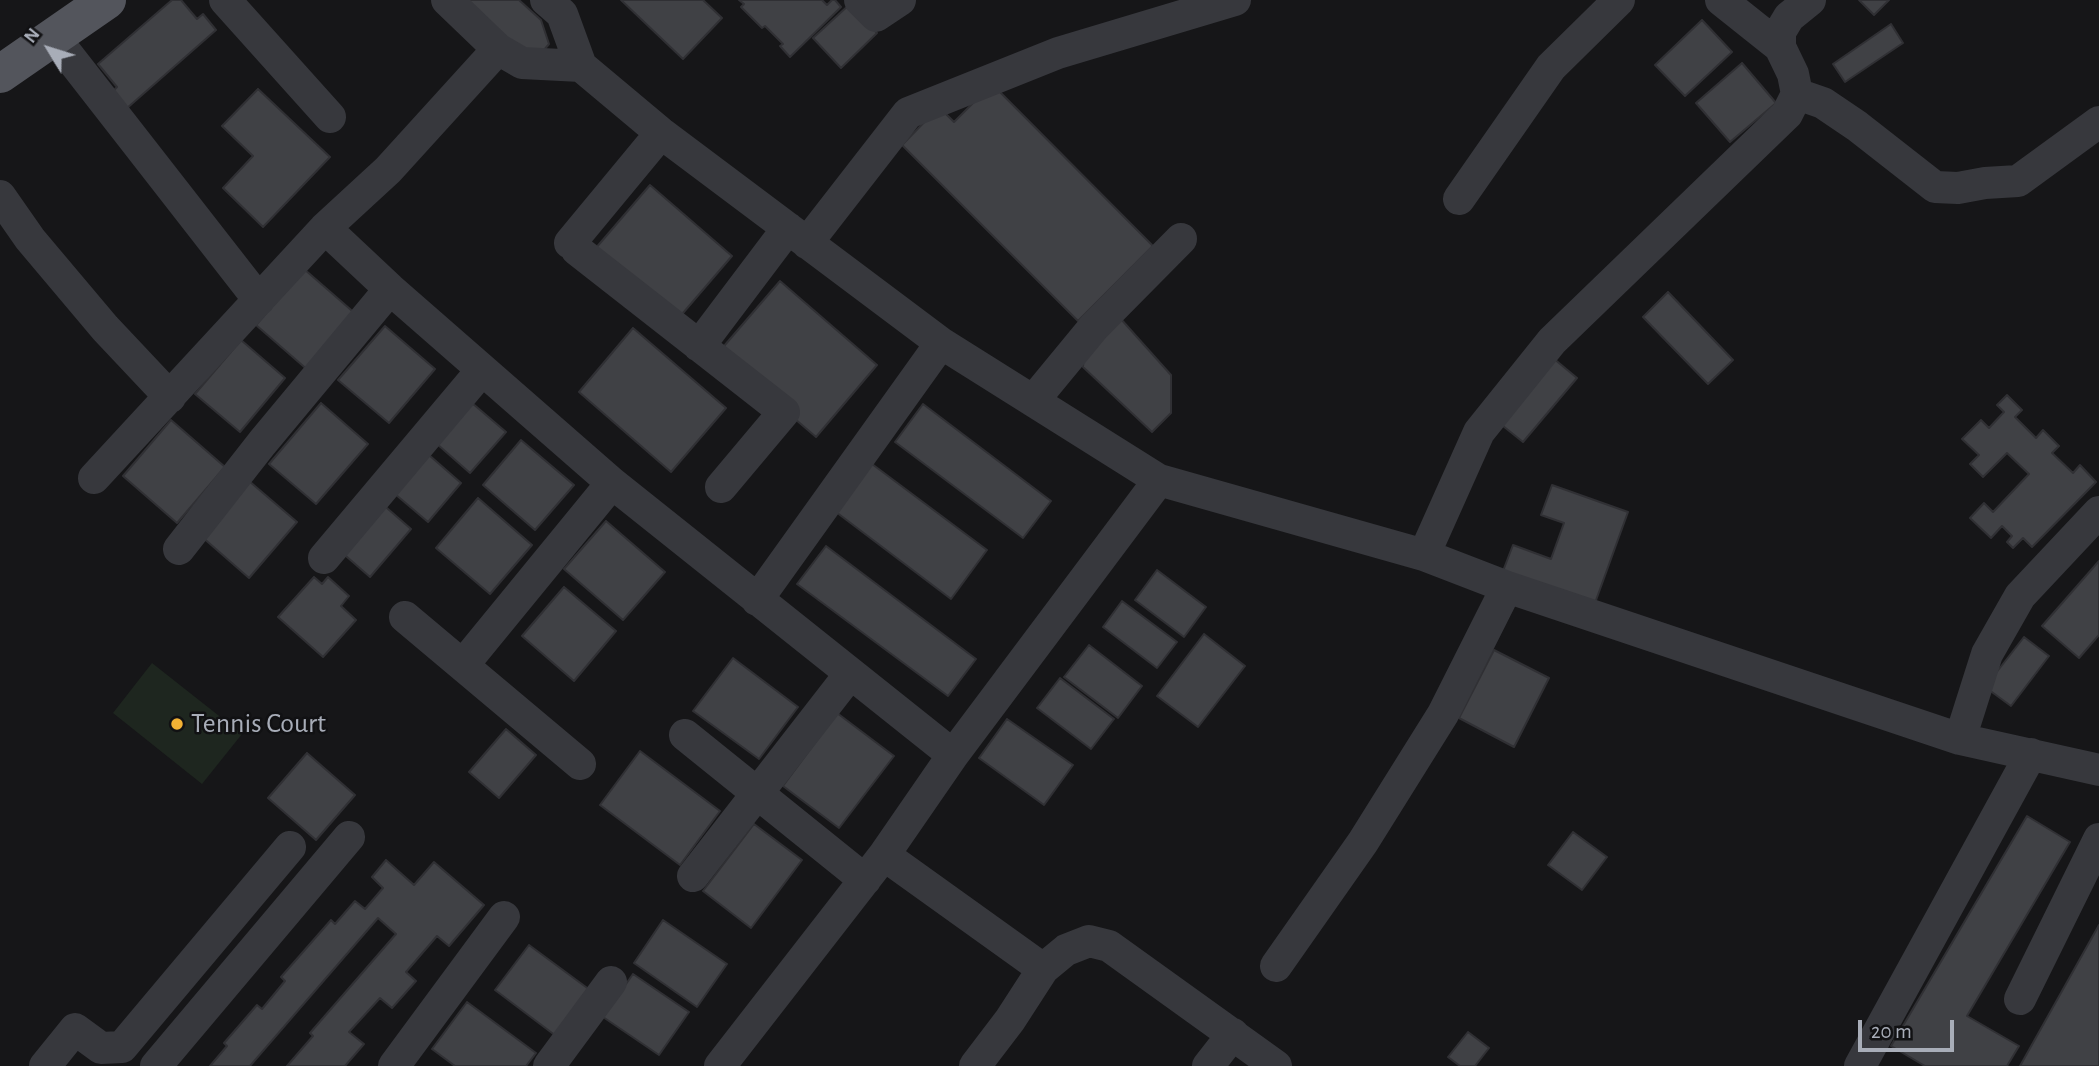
<!DOCTYPE html>
<html>
<head>
<meta charset="utf-8">
<style>
  body { margin:0 }
  #map { position:relative; width:2099px; height:1066px; overflow:hidden; background:#161618; font-family:"Alegreya Sans",sans-serif }
  canvas { display:block }
  .north { position:absolute; left:14px; top:14px; width:70px; height:70px; -webkit-text-stroke:5px #111113; paint-order:stroke; rotate:308deg; font-size:19px; font-weight:700; line-height:28px; text-align:center; color:#a8adb8 }
  .north::after { content:''; display:block; margin:auto; width:24px; height:32px; background:#a8adb8; clip-path:polygon(50% 0,100% 100%,50% 72%,0 100%) }
  .scale { position:absolute; left:1858px; top:1020px; width:96px; height:32px; box-sizing:border-box; border:4px solid #a8adb8; border-top:0; padding-left:9px; font-size:21px; line-height:24px; white-space:nowrap; color:#a8adb8; -webkit-text-stroke:5px #111113; paint-order:stroke }
</style>
</head>
<body>
<div id="map">
<canvas width="2099" height="1066"></canvas>
<div class="north">N</div>
<div class="scale">20 m</div>
</div>
<script>
const g = document.querySelector('canvas').getContext('2d');
g.lineJoin = 'round';
function fillPath(path, color) {
  g.fillStyle = color;
  g.fill(path, 'evenodd');
}
function shape(rows) {
  const path = new Path2D();
  for (const r of rows) {
    path.moveTo(r[0], r[1]);
    for (let i = 2; i < r.length; i += 2) path.lineTo(r[i], r[i + 1]);
  }
  return path;
}
function strokePath(path, color, width, dash) {
  g.strokeStyle = color;
  g.lineWidth = width;
  g.lineCap = dash ? 'butt' : 'round';
  g.setLineDash(dash || []);
  g.stroke(path);
}
function drawText(font, color, halo, rows, align = 'center') {
  g.font = font + ' "Alegreya Sans",sans-serif';
  g.lineWidth = 5;
  g.setLineDash([]);
  g.textBaseline = 'middle';
  g.strokeStyle = halo;
  g.fillStyle = color;
  for (const [text, x, y, turn = 0] of rows) {
    g.save();
    g.translate(x, y);
    g.rotate((+turn || 0) * Math.PI / 180);
    g.textAlign = isNaN(turn) ? turn : align;
    if (halo) g.strokeText(text, 0, 0);
    g.fillText(text, 0, 0);
    g.restore();
  }
}
const green = shape([
  [152,663,242,734,202,784,113,713]
]);
const building = shape([
  [172,0,181,0,197,19,203,14,216,30,126,109,112,92,117,87,98,64,172,0],
  [462,0,519,0,541,20,549,44,539,56,511,46,462,0],
  [621,0,703,0,722,18,683,59,621,0],
  [739,0,822,0,827,5,832,0,835,0,841,7,790,57,780,46,783,44,765,26,762,28,741,7,744,4,739,0],
  [1859,0,1889,0,1874,15,1859,0],
  [850,4,877,33,841,68,813,38,850,4],
  [1702,20,1732,52,1685,96,1655,65,1702,20],
  [1891,24,1903,43,1845,82,1833,64,1891,24],
  [1742,63,1776,103,1730,142,1696,103,1742,63],
  [992,84,1153,246,1078,321,902,145,939,107,954,122,992,84],
  [258,89,330,157,263,227,223,188,253,156,222,126,258,89],
  [650,185,732,256,677,320,595,249,650,185],
  [304,269,358,316,310,372,256,325,304,269],
  [780,281,877,365,816,437,718,353,780,281],
  [1668,292,1733,360,1708,384,1643,317,1668,292],
  [1120,318,1171,375,1171,413,1152,432,1083,367,1084,352,1120,318],
  [385,326,435,369,389,423,338,380,385,326],
  [633,328,726,408,671,472,579,392,633,328],
  [241,340,285,378,240,432,195,394,241,340],
  [1553,358,1577,378,1523,442,1498,422,1553,358],
  [2007,395,2022,410,2015,417,2036,438,2043,430,2059,446,2052,453,2073,473,2080,465,2096,482,2032,547,2023,538,2013,548,2007,542,2012,536,2002,526,1991,538,1970,518,1984,503,1993,512,2029,474,2007,453,1983,477,1970,464,1979,455,1962,439,1981,420,1989,428,2004,412,1997,405,2007,395],
  [321,403,368,444,316,504,269,464,321,403],
  [472,403,506,432,470,473,437,444,472,403],
  [923,404,1051,501,1023,538,895,442,923,404],
  [171,420,225,467,177,523,123,476,171,420],
  [521,440,574,485,535,530,483,485,521,440],
  [429,455,461,483,428,522,395,494,429,455],
  [872,464,987,550,951,599,836,512,872,464],
  [249,481,297,522,249,578,201,536,249,481],
  [1552,485,1628,512,1595,603,1503,571,1513,545,1551,559,1564,523,1541,515,1552,485],
  [478,498,532,545,490,594,436,548,478,498],
  [380,502,411,529,370,577,339,550,380,502],
  [606,521,665,572,623,620,564,569,606,521],
  [826,546,976,659,948,696,797,584,826,546],
  [2099,561,2099,635,2079,658,2042,626,2099,561],
  [1157,570,1206,607,1184,637,1135,600,1157,570],
  [314,577,322,584,328,577,349,596,341,606,356,620,323,657,278,617,314,577],
  [564,587,616,631,574,681,522,636,564,587],
  [1122,601,1177,642,1157,668,1103,627,1122,601],
  [1204,634,1245,666,1198,727,1157,696,1204,634],
  [2024,637,2049,656,2011,706,1985,687,2024,637],
  [1089,645,1142,686,1118,718,1064,677,1089,645],
  [1494,650,1549,678,1514,747,1459,718,1494,650],
  [733,658,798,707,759,759,693,711,733,658],
  [1060,678,1114,719,1091,749,1037,708,1060,678],
  [837,713,894,756,839,828,783,786,837,713],
  [1007,719,1073,765,1044,805,979,758,1007,719],
  [506,729,536,755,499,798,469,772,506,729],
  [640,751,720,811,680,865,600,805,640,751],
  [307,753,355,795,316,840,268,798,307,753],
  [2027,816,2070,842,1967,1016,2019,1046,2007,1066,1925,1066,1891,1046,2027,816],
  [754,824,802,860,751,928,703,891,754,824],
  [1573,832,1607,857,1582,890,1548,865,1573,832],
  [386,860,414,885,434,862,484,905,449,946,437,936,406,972,416,981,392,1008,380,998,349,1032,364,1044,345,1066,287,1066,313,1036,310,1033,396,934,378,918,250,1066,210,1066,227,1046,224,1043,257,1005,262,1009,285,981,281,977,331,920,335,924,355,901,365,909,383,888,372,877,386,860],
  [663,920,727,964,697,1007,634,963,663,920],
  [2099,925,2099,1066,2020,1066,2099,925],
  [529,945,594,993,560,1039,495,990,529,945],
  [633,974,689,1012,659,1055,603,1017,633,974],
  [467,1002,536,1053,526,1066,455,1066,432,1049,467,1002],
  [1468,1032,1489,1048,1475,1066,1460,1066,1448,1057,1468,1032]
]);
const minor = shape([
  [225,0,330,117],
  [447,0,498,49,522,63,581,66],
  [546,0,562,14,581,66,661,133,941,343,1159,480,1424,555,1507,587,1960,739,2099,770],
  [860,0,876,16,900,0],
  [1721,0,1780,47],
  [54,37,259,300],
  [1797,94,1823,103,1857,126,1935,187,1958,188,1985,183,2018,181,2099,122],
  [0,196,30,239,105,328,170,397],
  [1459,199,1551,67,1619,0],
  [325,228,390,289,612,483,953,755],
  [570,243,661,133],
  [807,243,908,113,1058,53,1235,0],
  [577,250,784,412,721,487],
  [699,346,788,228],
  [1033,401,1094,327,1181,239],
  [94,478,325,228,388,170,498,49],
  [179,549,262,443,390,289],
  [1424,555,1479,432,1552,341,1787,114,1797,94,1793,74,1780,47,1780,32,1789,17,1810,0],
  [324,558,482,370],
  [757,600,941,343],
  [405,617,580,764],
  [463,665,612,483],
  [685,735,865,880],
  [1960,739,1987,654,2020,596,2099,512],
  [884,855,1043,969],
  [693,876,850,674],
  [1276,966,1363,842,1443,714,1507,587],
  [2020,999,2099,839],
  [45,1066,75,1029,101,1048,122,1047,290,847],
  [156,1066,349,837],
  [394,1066,504,917],
  [549,1066,611,982],
  [720,1066,884,855,953,755,1159,480],
  [975,1066,1010,1020,1043,969,1066,950,1089,941,1109,946,1276,1066],
  [1208,1066,1233,1034],
  [1860,1066,2031,754]
]);
const major = shape([
  [0,74,107,0]
]);
const markers = [
  [177,724,7,"#f2b134"]
];
const poiNames = [
  ["Tennis Court",191,724]
];
fillPath(green, '#1e261f');
fillPath(building, '#404145');
strokePath(building, '#303034', 2);
strokePath(minor, '#37383d', 32);
strokePath(major, '#53555c', 38);
for (const [x, y, r, color] of markers) {
  const dot = new Path2D();
  dot.arc(x, y, r, 0, 2 * Math.PI);
  g.fillStyle = color;
  g.fill(dot);
  strokePath(dot, '#111113', 2.5);
}
drawText('28px', '#a8adb8', '#111113', poiNames, 'left');
</script>
</body>
</html>
